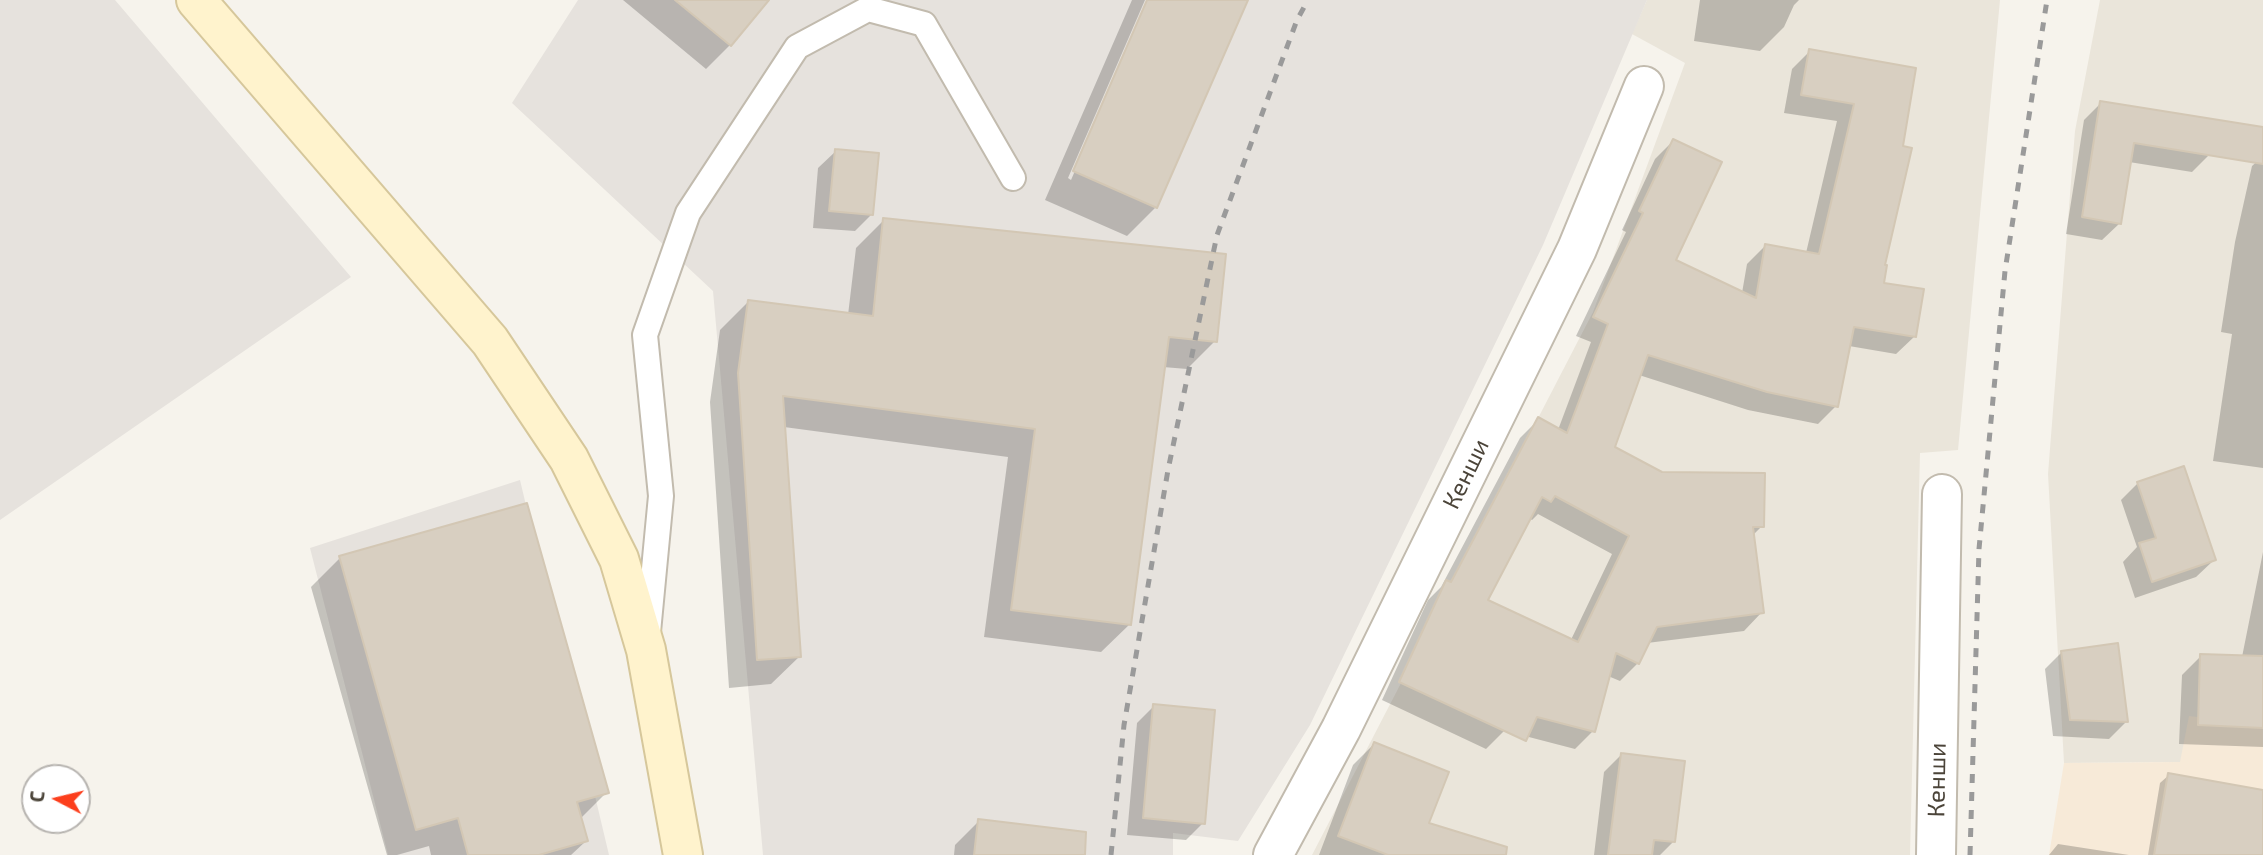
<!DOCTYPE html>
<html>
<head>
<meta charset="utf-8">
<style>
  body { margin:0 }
  #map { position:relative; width:2263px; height:855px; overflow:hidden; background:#f6f3ec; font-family:"Exo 2",sans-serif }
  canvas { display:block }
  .north { position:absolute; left:21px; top:764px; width:70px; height:70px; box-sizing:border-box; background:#fff; border:2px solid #b7b4b0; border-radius:50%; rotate:277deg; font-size:19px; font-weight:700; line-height:28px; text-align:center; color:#4b4439 }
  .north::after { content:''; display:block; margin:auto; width:24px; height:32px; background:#fc3f1d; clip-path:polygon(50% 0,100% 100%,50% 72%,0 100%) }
</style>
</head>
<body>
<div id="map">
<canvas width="2263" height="855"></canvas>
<div class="north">С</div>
</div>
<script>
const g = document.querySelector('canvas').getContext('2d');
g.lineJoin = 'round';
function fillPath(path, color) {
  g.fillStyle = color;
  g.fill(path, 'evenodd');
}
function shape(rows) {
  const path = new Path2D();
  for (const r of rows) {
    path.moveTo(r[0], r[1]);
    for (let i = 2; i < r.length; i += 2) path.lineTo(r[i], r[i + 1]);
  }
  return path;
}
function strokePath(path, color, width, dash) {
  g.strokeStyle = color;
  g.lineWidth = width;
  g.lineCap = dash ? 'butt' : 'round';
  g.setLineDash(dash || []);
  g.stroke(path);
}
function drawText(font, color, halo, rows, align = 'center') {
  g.font = font + ' "Exo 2",sans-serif';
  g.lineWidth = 6;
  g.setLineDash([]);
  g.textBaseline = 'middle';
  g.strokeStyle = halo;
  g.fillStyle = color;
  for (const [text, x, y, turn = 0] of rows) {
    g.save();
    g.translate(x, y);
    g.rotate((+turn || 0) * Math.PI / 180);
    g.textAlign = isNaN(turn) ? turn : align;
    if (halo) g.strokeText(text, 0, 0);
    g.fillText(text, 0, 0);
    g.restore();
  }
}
const residential = shape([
  [1647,0,2000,0,1958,450,1920,453,1910,855,1312,855,1593,312,1685,63,1632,34],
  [2100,0,2263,0,2263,725,2180,762,2064,763,2048,474,2075,131]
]);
const commercial = shape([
  [2189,716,2263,725,2263,855,2049,855,2064,763,2180,762]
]);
const industrial = shape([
  [0,0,115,0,351,277,0,520],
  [578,0,1647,0,1543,245,1310,725,1238,841,1173,833,1173,855,763,855,713,291,512,103],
  [520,480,609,855,388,855,310,548]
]);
const shadow = shape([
  [623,0,766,0,730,45,706,69],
  [1132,0,1145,0,1068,178,1071,180,1149,0,1246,0,1156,207,1127,236,1045,200],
  [1700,0,1799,0,1794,5,1784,27,1760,51,1694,41],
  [1810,51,1914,69,1883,266,1882,284,1915,336,1896,354,1849,346,1836,406,1818,424,1748,410,1639,375,1613,448,1762,526,1752,536,1762,612,1744,631,1647,643,1638,663,1620,681,1608,676,1593,731,1575,749,1525,736,1612,554,1538,514,1532,520,1529,518,1486,601,1538,625,1504,731,1486,749,1382,700,1428,600,1441,587,1520,438,1538,420,1558,430,1591,342,1576,336,1626,232,1622,230,1655,159,1673,141,1674,261,1742,293,1747,264,1765,246,1806,253,1837,121,1784,113,1792,69],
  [2101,103,2209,155,2192,172,2129,162,2120,223,2102,240,2066,234,2084,120],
  [836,151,872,214,855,231,813,228,818,168],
  [2263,156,2263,468,2213,461,2232,334,2221,332,2235,242,2252,166],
  [884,220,1215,341,1187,369,1163,367,1130,624,1101,652,984,637,1008,457,784,427,800,656,771,684,729,688,710,402,720,330,748,302,848,315,856,248],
  [2138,483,2214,560,2196,577,2135,598,2123,562,2137,547,2121,500],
  [2263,552,2263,747,2179,744,2182,675,2201,656,2242,657],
  [340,558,607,792,580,819,586,841,571,855,431,855,429,846,397,855,387,855,311,587],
  [2062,652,2126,722,2109,739,2053,736,2045,669],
  [1154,706,1203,823,1186,840,1127,835,1137,723],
  [1374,744,1427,824,1463,855,1319,855,1353,765],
  [1621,755,1673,842,1660,855,1594,855,1604,772],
  [2169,775,2263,792,2263,855,2148,855,2160,783],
  [979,821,1050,855,954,855,955,845],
  [2058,844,2129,855,2049,855]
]);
const building = shape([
  [675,0,769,0,731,46,675,0],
  [1147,0,1248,0,1157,208,1073,171,1147,0],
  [1809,49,1916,68,1903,146,1912,148,1885,265,1887,265,1884,283,1924,289,1916,337,1854,327,1838,407,1767,392,1648,355,1615,447,1662,472,1765,473,1764,527,1753,527,1764,613,1657,627,1639,664,1616,653,1595,732,1537,717,1526,741,1399,682,1446,580,1451,582,1538,417,1567,433,1608,324,1593,317,1643,213,1639,211,1673,139,1722,162,1676,260,1756,298,1765,244,1819,254,1854,104,1801,95,1809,49],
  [1555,496,1629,536,1578,642,1488,600,1542,497,1551,502,1555,496],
  [2100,101,2263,127,2263,164,2134,143,2121,224,2082,217,2100,101],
  [835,149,879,153,873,215,829,211,835,149],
  [883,218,1226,254,1217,342,1169,337,1131,625,1011,610,1035,429,783,396,801,657,757,660,738,373,748,300,873,316,883,218],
  [2184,466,2216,560,2152,582,2139,543,2156,538,2137,482,2184,466],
  [527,503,609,793,577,802,588,841,539,855,468,855,458,818,416,830,339,556,527,503],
  [2118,643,2128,722,2070,720,2061,651,2118,643],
  [2200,654,2263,656,2263,728,2198,725,2200,654],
  [1153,704,1215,710,1205,824,1143,818,1153,704],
  [1374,742,1449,772,1429,823,1507,847,1506,855,1388,855,1338,836,1374,742],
  [1621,753,1685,761,1675,842,1654,840,1652,855,1608,855,1621,753],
  [2168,773,2263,790,2263,855,2154,855,2168,773],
  [978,819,1086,832,1085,855,974,855,978,819]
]);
const service = shape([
  [648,632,661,496,645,335,688,213,797,47,868,9,924,24,1013,178]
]);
const minor = shape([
  [1273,855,1341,729,1577,249,1644,86],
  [1936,855,1942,494]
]);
const secondary = shape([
  [196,0,490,341,569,459,619,559,646,650,683,855]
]);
const rail = shape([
  [1111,855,1124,725,1168,470,1217,235,1297,20,1308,0],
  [1970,855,1979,549,2005,271,2047,0]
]);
const streetNames = [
  ["Кенши",1466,474,-64],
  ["Кенши",1937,780,-89]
];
fillPath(residential, '#eae5da');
fillPath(commercial, '#f7ead8');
fillPath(industrial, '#e6e2dd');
fillPath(shadow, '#0003');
fillPath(building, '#d8cfc1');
strokePath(building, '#d3c7b4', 2);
strokePath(service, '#c2bbae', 28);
strokePath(minor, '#c2bbae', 42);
strokePath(secondary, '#d6c79b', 42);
strokePath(service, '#fff', 24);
strokePath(minor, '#fff', 38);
strokePath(secondary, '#fff3cd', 38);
strokePath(rail, '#9a9a9a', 5, [9, 9]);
drawText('24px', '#4b4439', '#fff', streetNames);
</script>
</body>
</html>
